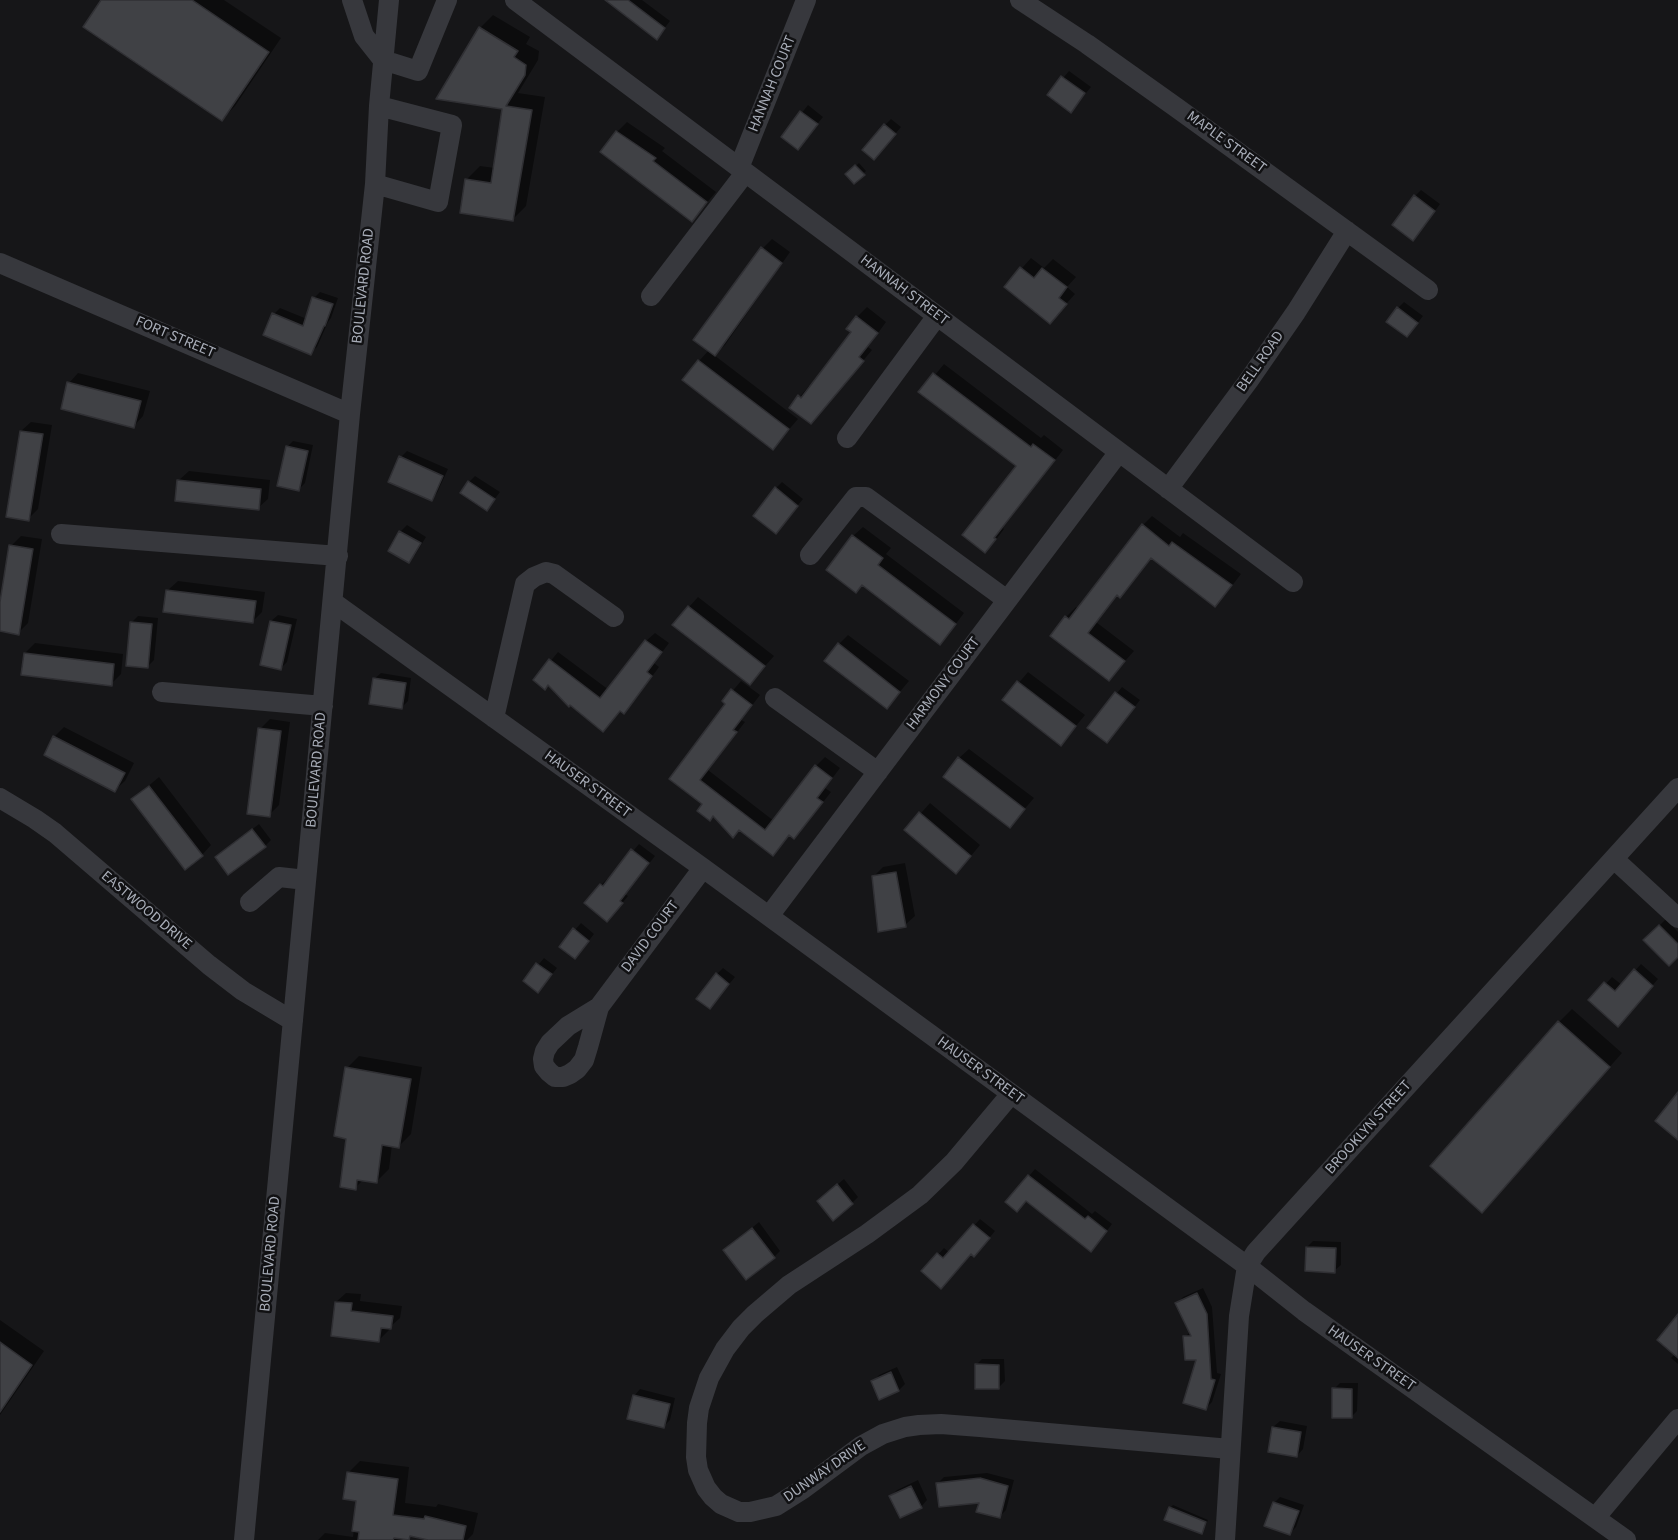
<!DOCTYPE html>
<html>
<head>
<meta charset="utf-8">
<style>
  body { margin:0 }
  canvas { display:block; background:#161618 }
</style>
</head>
<body>
<canvas width="1678" height="1540"></canvas>
<script>
const g = document.querySelector('canvas').getContext('2d');
g.lineJoin = 'round';
function fillPath(path, color) {
  g.fillStyle = color;
  g.fill(path, 'evenodd');
}
function shape(rows) {
  const path = new Path2D();
  for (const r of rows) {
    path.moveTo(r[0], r[1]);
    for (let i = 2; i < r.length; i += 2) path.lineTo(r[i], r[i + 1]);
  }
  return path;
}
function strokePath(path, color, width, dash) {
  g.strokeStyle = color;
  g.lineWidth = width;
  g.lineCap = dash ? 'butt' : 'round';
  g.setLineDash(dash || []);
  g.stroke(path);
}
function drawText(font, color, halo, rows, align = 'center') {
  g.font = font + ' "Source Sans 3",sans-serif';
  g.lineWidth = 5;
  g.setLineDash([]);
  g.textBaseline = 'middle';
  g.strokeStyle = halo;
  g.fillStyle = color;
  for (const [text, x, y, turn = 0] of rows) {
    g.save();
    g.translate(x, y);
    g.rotate((+turn || 0) * Math.PI / 180);
    g.textAlign = isNaN(turn) ? turn : align;
    if (halo) g.strokeText(text, 0, 0);
    g.fillText(text, 0, 0);
    g.restore();
  }
}
const shadow = shape([
  [103,0,224,0,281,38,235,106,222,119],
  [609,0,642,0,670,21,657,38],
  [493,15,530,37,526,44,539,51,538,60,518,93,545,97,526,206,513,219,467,179,480,166,495,168,504,108,480,28],
  [1069,71,1091,87,1071,111,1049,95],
  [808,105,823,117,798,148,783,137],
  [891,119,901,127,880,152,885,125],
  [627,122,665,148,662,151,716,192,692,220,617,132],
  [859,163,866,171,854,182,847,174],
  [1421,190,1440,204,1419,233,1415,196],
  [772,239,790,252,725,345,714,355,798,419,773,448,699,361,709,350,763,248],
  [1031,258,1044,268,1053,259,1076,277,1067,287,1075,294,1050,322,1006,286],
  [320,292,338,298,331,318,328,322,317,347,310,353,274,314,280,308,307,319,314,298],
  [1404,302,1423,316,1413,329,1398,308],
  [867,307,886,322,868,347,872,350,820,412,791,407,809,386,811,388,853,332,857,317],
  [944,364,1041,438,1044,435,1063,450,1003,528,1004,529,995,541,985,551,1018,466,921,392],
  [78,373,150,391,143,416,134,426,69,383],
  [31,422,52,425,38,509,28,519,21,431],
  [293,441,313,445,305,483,299,489,287,447],
  [407,451,448,469,437,493,431,499,401,457],
  [189,471,270,480,268,499,258,508,179,480],
  [475,476,500,492,487,509,469,482],
  [782,482,803,499,776,532,776,488],
  [1152,516,1180,537,1183,533,1241,574,1225,595,1215,605,1152,557,1130,586,1120,596,1118,594,1096,622,1134,651,1109,679,1052,635,1066,617,1076,607,1079,609,1143,525],
  [407,525,426,537,415,555,409,561,390,550,400,532],
  [863,527,891,548,886,554,964,613,949,633,940,643,863,584,856,591,853,536],
  [21,536,42,539,28,623,18,633,0,630,0,611,11,546],
  [178,581,265,592,262,612,252,622,168,590],
  [698,597,774,656,750,683,689,607],
  [278,615,297,619,287,662,281,668,271,621],
  [138,616,158,618,154,660,148,666,131,623],
  [655,633,669,643,654,663,659,667,632,704,623,712,549,684,535,680,558,652,609,690,646,641],
  [848,635,909,681,887,707,839,644],
  [35,643,123,654,121,674,111,684,25,653],
  [1028,672,1085,715,1061,744,1004,700],
  [381,673,411,678,408,701,402,707,374,679],
  [741,681,760,695,741,720,745,722,708,770,774,821,816,766,825,757,840,768,825,788,831,792,803,828,794,837,790,834,773,854,671,779,727,704,724,701],
  [1122,687,1140,700,1113,735,1089,727],
  [270,719,290,722,279,805,269,815,260,729],
  [64,727,134,763,125,781,115,790,54,737],
  [969,749,1034,798,1010,826,959,758],
  [159,777,211,845,202,855,133,799],
  [930,803,980,845,966,862,906,830],
  [259,824,271,840,265,846,217,857],
  [639,844,655,856,625,894,628,896,614,913,601,885,607,879,609,880],
  [905,863,915,916,905,925,873,877,883,867],
  [1666,919,1678,932,1678,955,1645,940],
  [581,923,594,934,581,951,561,946],
  [544,958,557,968,544,985,525,981],
  [1641,964,1658,979,1625,1018,1591,1000,1612,977,1622,985],
  [723,968,735,977,710,1007,717,974],
  [1572,1009,1622,1053,1482,1211,1559,1022],
  [359,1056,422,1067,411,1134,399,1146,392,1145,389,1169,377,1181,364,1179,355,1188,348,1138,347,1068],
  [1035,1169,1092,1214,1095,1211,1112,1224,1097,1244,1026,1200,1007,1202],
  [844,1179,858,1197,852,1203,825,1195],
  [980,1219,995,1231,980,1249,923,1271,944,1248,950,1253],
  [759,1222,780,1251,774,1257,725,1250],
  [1313,1241,1341,1242,1341,1265,1334,1271,1307,1247],
  [1203,1288,1212,1307,1217,1373,1221,1374,1212,1402,1206,1408,1198,1358,1185,1337,1191,1331,1177,1304,1183,1297],
  [346,1293,361,1294,360,1301,402,1306,400,1318,389,1328,389,1330,379,1340,336,1302],
  [1678,1316,1678,1364,1671,1358,1675,1354],
  [0,1320,44,1351,0,1415],
  [982,1359,1004,1359,1005,1381,998,1388,976,1365],
  [897,1367,905,1384,899,1390,873,1382,879,1375],
  [1340,1383,1358,1383,1357,1411,1351,1417,1334,1389],
  [640,1389,675,1398,670,1420,664,1426,634,1396],
  [1280,1421,1307,1426,1303,1449,1297,1456,1273,1427],
  [360,1461,409,1467,405,1503,436,1507,438,1504,478,1513,473,1534,467,1540,434,1540,412,1535,409,1538,404,1538,404,1540,318,1540,325,1533,353,1537,358,1499,348,1473],
  [987,1473,1014,1480,1006,1510,999,1517,981,1501,938,1483,944,1477],
  [918,1480,927,1500,921,1507,891,1496,897,1490],
  [1280,1497,1304,1505,1296,1527,1290,1533,1274,1503],
  [1173,1505,1208,1520,1204,1529,1202,1532,1170,1508]
]);
const building = shape([
  [101,0,192,0,269,52,222,121,83,27,101,0],
  [605,0,628,0,665,28,657,40,605,0],
  [479,27,518,51,514,57,526,65,525,75,506,106,532,110,513,221,460,213,465,179,491,183,502,109,436,99,479,27],
  [1061,76,1085,93,1071,113,1047,95,1061,76],
  [800,111,818,124,798,150,781,137,800,111],
  [884,124,896,134,874,160,862,150,884,124],
  [616,131,656,158,653,161,707,202,692,222,600,152,616,131],
  [855,165,865,175,854,184,845,174,855,165],
  [1414,195,1435,211,1413,241,1392,225,1414,195],
  [761,247,782,263,715,356,693,340,761,247],
  [1020,267,1034,278,1042,268,1067,287,1059,298,1067,304,1050,324,1004,287,1020,267],
  [312,297,333,304,325,326,324,326,311,355,263,335,272,313,303,326,312,297],
  [1397,307,1418,323,1407,337,1386,322,1397,307],
  [856,316,878,333,859,357,864,361,811,424,789,408,798,395,801,398,851,332,846,329,856,316],
  [698,360,789,429,773,450,682,380,698,360],
  [933,373,1031,447,1033,444,1055,460,994,538,996,539,985,553,962,535,1016,466,918,392,933,373],
  [67,382,141,401,134,428,61,409,67,382],
  [20,431,43,434,29,521,6,517,20,431],
  [286,446,308,451,299,491,277,486,286,446],
  [399,456,443,476,432,501,388,482,399,456],
  [177,480,261,489,259,510,175,501,177,480],
  [468,481,495,499,487,511,460,493,468,481],
  [775,487,798,506,776,534,753,516,775,487],
  [1142,524,1169,546,1172,542,1232,585,1215,607,1151,558,1120,598,1117,595,1088,633,1125,661,1109,681,1050,636,1065,616,1069,619,1142,524],
  [399,531,421,543,409,563,388,551,399,531],
  [852,535,883,558,878,565,956,624,940,645,862,585,856,593,826,570,852,535],
  [9,545,33,549,19,635,0,631,0,602,9,545],
  [166,590,256,601,253,623,163,612,166,590],
  [688,606,765,666,750,685,672,625,688,606],
  [270,621,291,625,281,670,260,665,270,621],
  [130,622,152,624,148,668,126,666,130,622],
  [645,640,662,652,647,672,652,676,624,714,620,711,603,732,570,705,569,707,548,685,545,690,533,680,549,659,600,698,645,640],
  [838,643,900,692,887,709,824,661,838,643],
  [24,653,114,664,112,686,21,675,24,653],
  [373,678,406,683,402,709,369,704,373,678],
  [1017,681,1076,726,1061,746,1002,700,1017,681],
  [731,689,752,705,733,730,737,732,700,780,765,830,815,765,832,778,817,798,823,802,794,839,789,835,773,856,739,830,733,838,713,816,710,821,697,811,702,804,669,779,725,704,722,701,731,689],
  [1115,692,1135,707,1107,743,1087,728,1115,692],
  [258,728,281,731,270,817,247,814,258,728],
  [53,736,125,773,115,792,44,755,53,736],
  [958,757,1025,809,1010,828,943,777,958,757],
  [149,786,203,856,185,870,131,799,149,786],
  [919,812,971,856,956,874,904,830,919,812],
  [252,829,266,847,228,875,215,857,252,829],
  [631,849,649,863,620,901,623,903,607,922,584,903,600,884,603,886,631,849],
  [896,872,906,927,878,932,872,876,896,872],
  [1659,925,1678,944,1678,957,1669,966,1643,940,1659,925],
  [573,928,589,941,575,959,559,947,573,928],
  [536,963,552,974,538,993,523,981,536,963],
  [1634,969,1653,986,1618,1027,1588,1000,1604,982,1615,991,1634,969],
  [716,973,729,984,710,1009,696,999,716,973],
  [1558,1021,1610,1067,1482,1213,1430,1166,1558,1021],
  [345,1067,411,1079,399,1148,382,1145,377,1183,357,1180,356,1190,340,1187,346,1139,334,1136,345,1067],
  [1678,1092,1678,1140,1655,1121,1678,1092],
  [1028,1175,1085,1219,1088,1216,1107,1231,1091,1252,1026,1201,1017,1212,1005,1202,1028,1175],
  [837,1184,853,1204,833,1221,817,1201,837,1184],
  [973,1224,990,1238,974,1257,971,1254,941,1289,921,1271,937,1253,943,1258,973,1224],
  [752,1228,775,1258,746,1280,723,1250,752,1228],
  [1306,1247,1336,1248,1335,1273,1305,1271,1306,1247],
  [1197,1293,1207,1314,1211,1379,1215,1380,1206,1410,1183,1403,1196,1360,1185,1360,1183,1336,1191,1336,1175,1303,1197,1293],
  [335,1302,352,1303,351,1311,393,1316,391,1329,381,1328,379,1342,331,1336,335,1302],
  [1678,1314,1678,1358,1657,1340,1678,1314],
  [0,1342,32,1365,0,1412,0,1342],
  [975,1364,999,1365,999,1389,975,1389,975,1364],
  [891,1372,899,1391,879,1400,871,1381,891,1372],
  [1332,1388,1352,1389,1352,1418,1332,1418,1332,1388],
  [633,1395,670,1404,664,1428,627,1419,633,1395],
  [1272,1427,1301,1432,1297,1457,1268,1452,1272,1427],
  [347,1472,398,1479,393,1515,424,1519,425,1516,466,1526,463,1540,428,1540,410,1536,409,1540,394,1538,393,1540,358,1540,359,1532,352,1531,356,1501,343,1499,347,1472],
  [980,1478,1008,1486,1000,1518,976,1512,979,1503,939,1507,936,1483,980,1478],
  [911,1486,922,1508,900,1518,889,1496,911,1486],
  [1273,1502,1299,1511,1290,1535,1264,1526,1273,1502],
  [1169,1507,1206,1522,1202,1534,1164,1520,1169,1507]
]);
const minor = shape([
  [352,0,364,36,383,60,418,71,447,0],
  [515,0,1293,582],
  [1020,0,1087,44,1177,108,1428,290],
  [739,168,806,0],
  [375,184,438,202,452,125,379,106],
  [0,263,350,414],
  [651,296,745,173],
  [847,438,937,316],
  [1168,489,1249,380,1296,312,1347,231],
  [61,534,338,556],
  [810,555,856,497,866,497,1007,600],
  [333,602,703,868,1247,1266,1304,1311,1626,1540],
  [162,692,323,706],
  [775,698,878,772],
  [494,718,525,584,534,577,546,572,554,574,614,617],
  [0,798,35,819,55,833,209,965,243,991,293,1021],
  [1614,859,1678,918],
  [250,902,279,877,306,880],
  [769,916,1119,452],
  [599,1007,588,1047,584,1060,577,1069,570,1074,563,1077,555,1077,549,1072,544,1066,543,1059,545,1051,550,1043,568,1026,599,1007],
  [599,1007,703,868],
  [1011,1094,954,1162,920,1195,867,1234,789,1285,755,1314,741,1328,725,1349,709,1378,699,1408,697,1423,696,1457,698,1470,706,1488,713,1497,721,1504,739,1512,750,1512,776,1506,803,1489,861,1446,883,1434,905,1427,919,1425,941,1424,980,1427,1230,1449],
  [1595,1518,1678,1419],
  [244,1540,350,414,375,184,379,106,389,0],
  [1225,1540,1239,1316,1247,1266,1256,1252,1678,788]
]);
const streetNames = [
  ["HANNAH COURT",773,84,-68],
  ["MAPLE STREET",1226,143,36],
  ["BOULEVARD ROAD",364,286,-84],
  ["HANNAH STREET",904,291,37],
  ["FORT STREET",175,338,23],
  ["BELL ROAD",1261,362,-55],
  ["HARMONY COURT",944,684,-53],
  ["BOULEVARD ROAD",317,770,-85],
  ["HAUSER STREET",587,785,36],
  ["EASTWOOD DRIVE",146,911,40],
  ["DAVID COURT",651,937,-53],
  ["HAUSER STREET",980,1071,36],
  ["BROOKLYN STREET",1369,1128,-48],
  ["BOULEVARD ROAD",271,1254,-85],
  ["HAUSER STREET",1371,1359,35],
  ["DUNWAY DRIVE",825,1472,-35]
];
fillPath(shadow, '#0007');
fillPath(building, '#404145');
strokePath(building, '#303034', 1.5);
strokePath(minor, '#37383d', 20);
drawText('15px', '#a8adb8', '#111113', streetNames);
</script>
</body>
</html>
